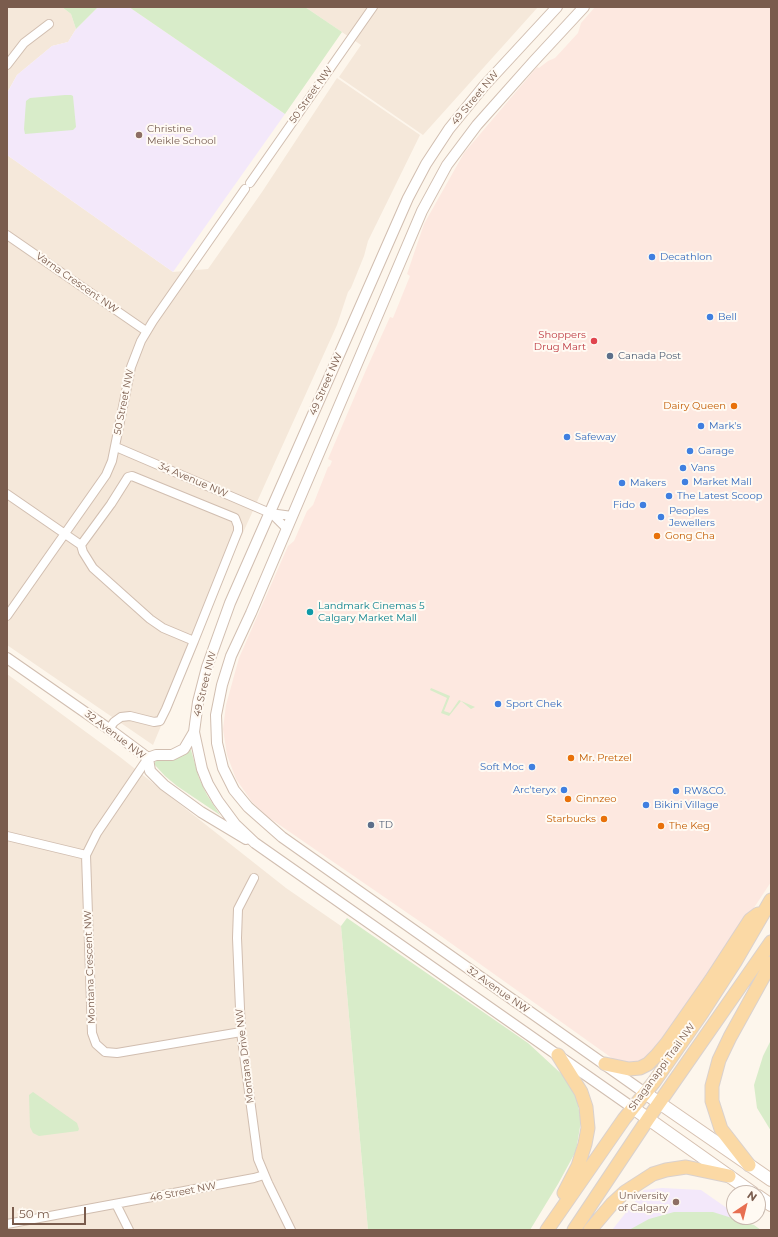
<!DOCTYPE html>
<html>
<head>
<meta charset="utf-8">
<style>
  body { margin:0 }
  #map { position:relative; width:778px; height:1237px; overflow:hidden; background:#fdf6ec; font-family:Montserrat,sans-serif }
  canvas { display:block }
  .frame { position:absolute; inset:0; border:8px solid #7a5c4d; pointer-events:none }
  .north { position:absolute; left:726px; top:1185px; width:40px; height:40px; box-sizing:border-box; background:#fffaf3; border:1px solid #cabbb1; border-radius:50%; rotate:35deg; font-size:11px; font-weight:700; line-height:16px; text-align:center; color:#7a5c4d }
  .north::after { content:''; display:block; margin:auto; width:14px; height:18px; background:#e76f51; clip-path:polygon(50% 0,100% 100%,50% 72%,0 100%) }
  .scale { position:absolute; left:12px; top:1207px; width:74px; height:18px; box-sizing:border-box; border:2px solid #7a5c4d; border-top:0; padding-left:5px; font-size:12px; line-height:14px; white-space:nowrap; color:#7a5c4d; -webkit-text-stroke:3px #fffaf3; paint-order:stroke }
</style>
</head>
<body>
<div id="map">
<canvas width="778" height="1237"></canvas>
<div class="frame"></div>
<div class="north">N</div>
<div class="scale">50 m</div>
</div>
<script>
const g = document.querySelector('canvas').getContext('2d');
g.lineJoin = 'round';
function fillPath(path, color) {
  g.fillStyle = color;
  g.fill(path, 'evenodd');
}
function shape(rows) {
  const path = new Path2D();
  for (const r of rows) {
    path.moveTo(r[0], r[1]);
    for (let i = 2; i < r.length; i += 2) path.lineTo(r[i], r[i + 1]);
  }
  return path;
}
function strokePath(path, color, width, dash) {
  g.strokeStyle = color;
  g.lineWidth = width;
  g.lineCap = dash ? 'butt' : 'round';
  g.setLineDash(dash || []);
  g.stroke(path);
}
function drawText(font, color, halo, rows, align = 'center') {
  g.font = font + ' Montserrat,sans-serif';
  g.lineWidth = 4;
  g.setLineDash([]);
  g.textBaseline = 'middle';
  g.strokeStyle = halo;
  g.fillStyle = color;
  for (const [text, x, y, turn = 0] of rows) {
    g.save();
    g.translate(x, y);
    g.rotate((+turn || 0) * Math.PI / 180);
    g.textAlign = isNaN(turn) ? turn : align;
    if (halo) g.strokeText(text, 0, 0);
    g.fillText(text, 0, 0);
    g.restore();
  }
}
const residential = shape([
  [7,7,62,7,71,14,76,29,68,42,52,46,17,75,7,93],
  [305,7,538,7,423,135,339,77,361,45],
  [337,78,420,135,368,241,364,256,351,288,348,292,337,325,232,557,153,745,7,645,7,155,173,272,208,269,262,192],
  [7,674,120,757,286,888,341,926,368,1230,7,1230]
]);
const commercial = shape([
  [595,7,771,7,771,882,687,1009,646,1059,634,1064,616,1061,438,934,268,817,252,802,236,779,227,755,223,729,226,705,239,658,288,546,294,541,307,511,313,505,328,467,330,466,332,461,328,459,366,370,390,317,393,318,410,276,407,274,424,224,464,153,537,67,539,68,548,61,555,58,578,33,581,23]
]);
const education = shape([
  [98,7,129,7,285,114,173,272,7,155,7,93,17,75,52,46,68,42,76,29],
  [662,1188,701,1190,734,1213,734,1217,740,1217,758,1230,612,1230,644,1190]
]);
const green = shape([
  [62,7,98,7,76,29,71,14],
  [129,7,305,7,342,32,285,114],
  [65,95,71,95,73,96,76,127,73,130,25,134,24,129,26,101,30,98],
  [431,688,450,696,444,711,450,713,459,700,475,707,471,709,461,701,449,716,441,713,447,698,430,690],
  [190,749,191,750,199,778,207,795,220,815,177,786,165,776,154,764,157,759],
  [347,918,528,1043,567,1079,576,1095,581,1121,576,1151,558,1184,530,1230,368,1230,341,926],
  [771,1040,771,1131,757,1108,754,1085,763,1056],
  [33,1092,77,1123,79,1129,78,1131,39,1136,33,1133,30,1127,29,1095],
  [674,1212,713,1212,754,1225,761,1230,629,1230,649,1219]
]);
const minor = shape([
  [7,65,24,43,49,24],
  [250,183,373,7],
  [7,235,146,331],
  [116,447,270,513,292,516],
  [7,494,81,545,83,552,93,568,150,619,163,628,194,641,166,709,160,721,154,722,130,716,121,717,114,722,109,729],
  [271,513,286,528],
  [81,545,111,504,128,477,132,476,235,518,238,526,238,531,194,641],
  [7,616,106,475,112,461,131,367,141,341,153,321,245,189],
  [148,758,97,833,86,855,92,1033,96,1044,105,1052,117,1053,241,1032],
  [7,836,86,855],
  [254,878,238,909,237,938,241,1032,258,1159,268,1183,291,1230],
  [116,1204,129,1230],
  [7,1224,254,1178,264,1175]
]);
const tertiary = shape([
  [557,7,484,86,449,129,426,164,408,198,230,603,207,667,198,702,194,732,202,769,208,784,218,801,235,824,255,843,633,1108],
  [584,7,534,61,477,125,447,165,422,211,251,613,231,656,222,685,216,715,217,743,223,768,234,790,248,807,282,837,645,1093],
  [7,658,109,729,148,758,150,771,164,785,201,812,246,839],
  [148,758,156,755,172,755,184,749,194,732]
]);
const secondary = shape([
  [645,1093,771,1180],
  [633,1108,753,1193],
  [758,1196,771,1205]
]);
const primary = shape([
  [558,1055,581,1092,586,1107,588,1128,585,1144,578,1166,564,1193],
  [605,1064,629,1069,640,1068,648,1064,657,1055,667,1043,711,980,750,920,758,914],
  [749,1165,721,1129,712,1101,712,1086,719,1060,730,1037,771,963],
  [547,1230,624,1119,654,1082,702,1013,735,962,771,900],
  [574,1230,648,1119,771,942],
  [590,1230,612,1204,625,1192,653,1174,666,1170,686,1167,729,1176]
]);
const markers = [
  [139,135,4,"#8d6e63"],
  [652,257,4,"#3f7fe0"],
  [710,317,4,"#3f7fe0"],
  [594,341,4,"#e0444e"],
  [610,356,4,"#5c6f8a"],
  [734,406,4,"#e8710a"],
  [701,426,4,"#3f7fe0"],
  [567,437,4,"#3f7fe0"],
  [690,451,4,"#3f7fe0"],
  [683,468,4,"#3f7fe0"],
  [685,482,4,"#3f7fe0"],
  [622,483,4,"#3f7fe0"],
  [669,496,4,"#3f7fe0"],
  [643,505,4,"#3f7fe0"],
  [661,517,4,"#3f7fe0"],
  [657,536,4,"#e8710a"],
  [310,612,4,"#0f9aa8"],
  [498,704,4,"#3f7fe0"],
  [571,758,4,"#e8710a"],
  [532,767,4,"#3f7fe0"],
  [564,790,4,"#3f7fe0"],
  [676,791,4,"#3f7fe0"],
  [568,799,4,"#e8710a"],
  [646,805,4,"#3f7fe0"],
  [604,819,4,"#e8710a"],
  [371,825,4,"#5c6f8a"],
  [661,826,4,"#e8710a"],
  [676,1202,4,"#8d6e63"]
];
const streetNames = [
  ["50 Street NW",311,95,-55],
  ["49 Street NW",475,98,-50],
  ["Varna Crescent NW",77,283,35],
  ["49 Street NW",326,384,-66],
  ["50 Street NW",124,402,-79],
  ["34 Avenue NW",193,480,23],
  ["49 Street NW",205,684,-76],
  ["32 Avenue NW",115,735,37],
  ["Montana Crescent NW",90,967,-92],
  ["32 Avenue NW",498,990,35],
  ["Montana Drive NW",245,1056,-97],
  ["Shaganappi Trail NW",662,1067,-54],
  ["46 Street NW",183,1192,-11]
];
const educationNames = [
  ["Christine",147,129],
  ["Meikle School",147,141],
  ["University",668,1196,"right"],
  ["of Calgary",668,1208,"right"]
];
const shopNames = [
  ["Decathlon",660,257],
  ["Bell",718,317],
  ["Mark's",709,426],
  ["Safeway",575,437],
  ["Garage",698,451],
  ["Vans",691,468],
  ["Market Mall",693,482],
  ["Makers",630,483],
  ["The Latest Scoop",677,496],
  ["Fido",635,505,"right"],
  ["Peoples",669,511],
  ["Jewellers",669,523],
  ["Sport Chek",506,704],
  ["Soft Moc",524,767,"right"],
  ["Arc'teryx",556,790,"right"],
  ["RW&CO.",684,791],
  ["Bikini Village",654,805]
];
const healthNames = [
  ["Shoppers",586,335],
  ["Drug Mart",586,347]
];
const serviceNames = [
  ["Canada Post",618,356],
  ["TD",379,825]
];
const foodNames = [
  ["Dairy Queen",726,406,"right"],
  ["Gong Cha",665,536],
  ["Mr. Pretzel",579,758],
  ["Cinnzeo",576,799],
  ["Starbucks",596,819,"right"],
  ["The Keg",669,826]
];
const cultureNames = [
  ["Landmark Cinemas 5",318,606],
  ["Calgary Market Mall",318,618]
];
fillPath(residential, '#f5e8da');
fillPath(commercial, '#fde8e0');
fillPath(education, '#f3e8fa');
fillPath(green, '#d8ecc9');
strokePath(minor, '#d1beb0', 10);
strokePath(tertiary, '#d1beb0', 12);
strokePath(secondary, '#d6c0b0', 14);
strokePath(primary, '#dad1cd', 15);
strokePath(minor, '#fff', 8);
strokePath(tertiary, '#fff', 10);
strokePath(secondary, '#fff', 12);
strokePath(primary, '#fbd9a5', 13);
for (const [x, y, r, color] of markers) {
  const dot = new Path2D();
  dot.arc(x, y, r, 0, 2 * Math.PI);
  g.fillStyle = color;
  g.fill(dot);
  strokePath(dot, '#fffaf3', 1.5);
}
drawText('10px', '#7a5c4d', '#fffaf3', streetNames);
drawText('10px', '#785e54', '#fffaf3', educationNames, 'left');
drawText('10px', '#366cbe', '#fffaf3', shopNames, 'left');
drawText('10px', '#be3a42', '#fffaf3', healthNames, 'right');
drawText('10px', '#4e5e75', '#fffaf3', serviceNames, 'left');
drawText('10px', '#c56008', '#fffaf3', foodNames, 'left');
drawText('10px', '#0d838f', '#fffaf3', cultureNames, 'left');
</script>
</body>
</html>
